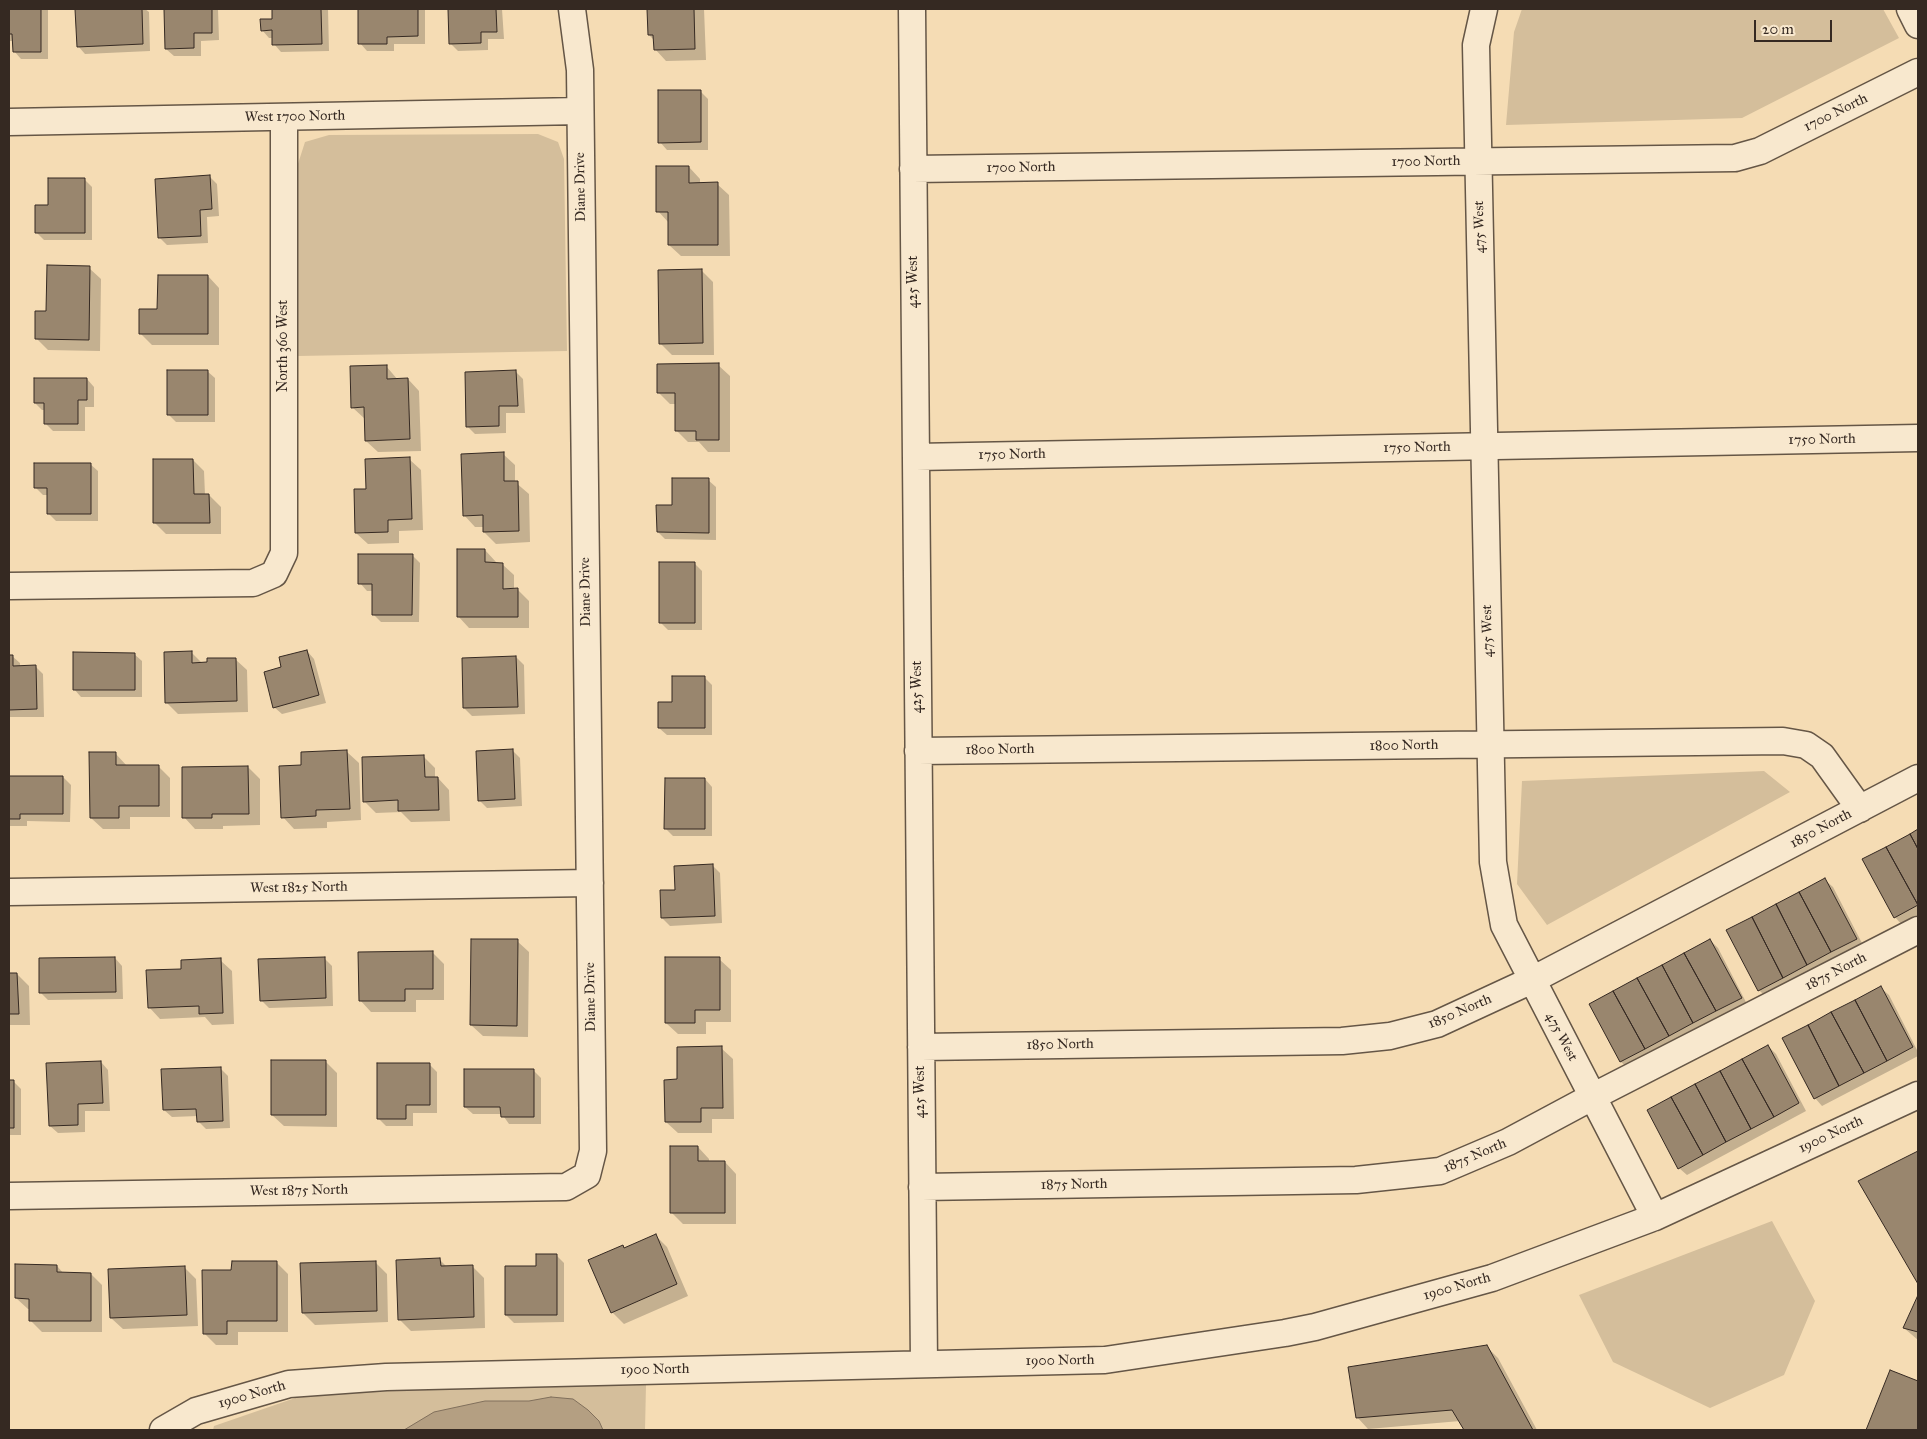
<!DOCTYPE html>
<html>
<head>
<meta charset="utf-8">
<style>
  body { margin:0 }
  #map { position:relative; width:1927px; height:1439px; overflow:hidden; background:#f5dcb4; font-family:"IM FELL Great Primer",serif }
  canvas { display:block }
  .frame { position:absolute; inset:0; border:10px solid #352922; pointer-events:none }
  .scale { position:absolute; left:1754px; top:20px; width:78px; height:22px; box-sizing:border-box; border:2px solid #352922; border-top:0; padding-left:6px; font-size:15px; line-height:18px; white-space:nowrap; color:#352922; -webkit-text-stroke:4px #f8e8ce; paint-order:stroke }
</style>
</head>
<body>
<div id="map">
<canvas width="1927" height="1439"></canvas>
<div class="frame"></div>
<div class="scale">20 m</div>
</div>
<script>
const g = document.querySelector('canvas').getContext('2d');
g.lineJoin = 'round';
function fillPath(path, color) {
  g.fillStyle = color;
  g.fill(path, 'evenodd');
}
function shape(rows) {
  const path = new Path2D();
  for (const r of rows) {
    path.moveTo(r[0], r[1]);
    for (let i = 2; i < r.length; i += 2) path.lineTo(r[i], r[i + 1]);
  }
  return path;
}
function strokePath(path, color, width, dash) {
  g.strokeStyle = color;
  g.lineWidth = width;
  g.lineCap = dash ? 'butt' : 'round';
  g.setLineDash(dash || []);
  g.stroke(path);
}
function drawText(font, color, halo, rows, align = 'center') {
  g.font = font + ' "IM FELL Great Primer",serif';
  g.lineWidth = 4;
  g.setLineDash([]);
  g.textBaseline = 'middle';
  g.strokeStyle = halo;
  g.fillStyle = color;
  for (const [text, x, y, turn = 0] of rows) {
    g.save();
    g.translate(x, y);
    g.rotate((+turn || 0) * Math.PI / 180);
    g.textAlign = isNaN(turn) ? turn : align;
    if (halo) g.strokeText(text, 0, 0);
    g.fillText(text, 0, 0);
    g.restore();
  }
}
const green = shape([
  [1522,9,1883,9,1899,38,1742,118,1506,125,1514,32],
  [538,134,558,142,564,159,567,351,298,356,297,167,305,142,329,135],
  [1764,771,1790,792,1547,925,1517,884,1522,781],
  [1772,1221,1815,1301,1784,1375,1710,1408,1613,1362,1579,1295],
  [646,1385,645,1430,213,1430,214,1426,298,1397,391,1388]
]);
const water = shape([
  [551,1397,573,1399,588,1410,599,1421,603,1430,404,1430,434,1412,485,1401,529,1401,551,1397]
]);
const shadow = shape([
  [9,9,48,9,48,59,21,59,14,51,14,41,9,41],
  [77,9,145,9,149,12,150,51,85,54,78,46],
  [165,9,218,9,219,40,201,41,201,56,174,56,166,49],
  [273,9,328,9,329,51,281,52,274,44,274,38,269,38,262,30,273,20],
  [359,9,425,9,425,44,394,44,394,51,367,51,360,43],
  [449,9,502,9,504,39,488,39,488,50,458,51,450,43],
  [648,9,704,9,706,60,666,61,655,49,655,41,649,35],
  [700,91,708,99,708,150,667,150,660,142],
  [689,167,700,179,700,184,717,184,729,195,730,256,681,256,669,245,669,223,658,211],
  [210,177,217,184,219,216,207,217,208,243,167,245,160,238],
  [84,179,92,187,92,240,44,240,36,232,49,206],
  [89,268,101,279,100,351,48,350,36,338,48,312],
  [702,271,713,282,714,355,672,355,660,343],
  [208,276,219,288,219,345,152,345,140,333,159,311],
  [718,365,730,376,730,452,708,452,699,442,688,442,676,430,676,404,670,404,658,392],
  [386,366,398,380,408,379,419,391,421,451,378,452,366,441,365,419,352,407],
  [207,371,215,378,215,422,176,422,168,414],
  [516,372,523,379,525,413,506,413,506,433,475,434,468,427],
  [87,379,94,387,94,407,85,407,85,431,53,431,45,423,45,410,42,410,35,403],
  [503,454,515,465,515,482,529,494,530,542,496,544,484,532,484,527,475,527,464,515],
  [409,459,421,470,423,530,399,531,399,543,368,544,356,533,367,490],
  [193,460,204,471,205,495,209,495,221,507,221,534,166,534,154,522],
  [90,464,98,471,98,521,56,521,48,513,49,495,43,495,35,487],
  [708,480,716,487,716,540,665,539,658,532],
  [485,550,496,562,496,564,502,564,514,575,514,590,518,590,529,601,529,628,469,628,458,616],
  [412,555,420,563,419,622,381,622,373,614,373,591,367,591,360,583],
  [694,563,702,571,702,630,668,630,660,622],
  [307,651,314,659,326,703,282,714,274,707],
  [191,652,203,664,235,659,247,670,248,712,178,714,166,702],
  [134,654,142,661,142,697,81,697,74,689],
  [9,656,12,656,20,663,20,667,36,667,43,674,44,717,9,717],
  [516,657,524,665,525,714,472,716,464,708],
  [704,677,712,685,712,735,667,735,659,728,673,704],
  [512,750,520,758,522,806,487,808,479,800],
  [347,752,359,763,361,820,327,822,327,828,294,829,283,817,303,767],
  [115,753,127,766,158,766,170,778,170,817,130,817,130,829,103,829,91,818],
  [424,757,435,768,435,778,438,778,449,790,450,821,411,822,401,812,376,813,364,801],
  [248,767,260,779,260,825,223,826,223,829,195,829,184,817],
  [9,777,63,777,71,785,70,822,27,821,27,826,9,826],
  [705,779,712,787,712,836,673,836,666,829],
  [1918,831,1918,916,1902,925,1895,917,1863,860],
  [712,865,720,873,722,923,670,926,662,918,676,891],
  [1825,880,1833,887,1864,947,1766,997,1759,990],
  [1710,940,1718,948,1748,1006,1629,1069,1621,1062,1591,1004],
  [517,941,529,952,528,1037,483,1036,471,1025],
  [432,952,444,964,444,1000,416,1000,416,1012,371,1012,360,1000],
  [115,958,122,966,123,999,48,1000,41,993],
  [324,958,332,966,333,1006,269,1008,261,1000],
  [719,959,731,970,731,1022,706,1022,706,1034,678,1034,666,1023],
  [220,960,232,971,234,1024,212,1025,205,1017,160,1019,149,1007,183,970],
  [17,974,29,986,30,1025,9,1025,9,975],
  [1881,988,1889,995,1918,1052,1918,1056,1822,1106,1815,1098],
  [1768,1046,1776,1054,1806,1111,1687,1175,1679,1168],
  [721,1048,733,1059,734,1119,712,1119,712,1133,678,1133,666,1122,679,1081],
  [325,1061,337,1073,337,1127,284,1126,272,1115],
  [101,1062,108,1070,110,1111,85,1111,85,1132,58,1133,50,1126],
  [430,1065,437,1072,437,1113,413,1113,413,1126,386,1126,378,1118],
  [220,1068,228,1076,230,1128,206,1129,198,1121,198,1116,172,1117,164,1110],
  [533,1070,541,1078,541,1124,509,1124,502,1114,473,1114,465,1107],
  [9,1081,13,1081,21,1089,21,1135,9,1135],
  [698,1147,709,1159,709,1162,725,1162,736,1174,736,1224,683,1224,671,1212],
  [1918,1152,1918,1281,1860,1181],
  [655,1235,667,1247,688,1296,624,1324,612,1312,625,1249],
  [556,1255,564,1263,564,1322,514,1323,506,1315,537,1267],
  [440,1260,447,1267,472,1266,484,1278,485,1328,411,1331,399,1319],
  [276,1262,288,1274,288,1332,238,1332,238,1345,216,1345,204,1333],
  [375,1262,387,1274,388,1322,315,1325,303,1313],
  [57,1266,64,1274,91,1274,102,1285,102,1332,42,1332,30,1320,30,1309,28,1309,16,1298],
  [184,1267,196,1279,198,1326,123,1329,111,1318],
  [1918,1298,1918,1340,1904,1328],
  [1486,1346,1498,1358,1537,1430,1466,1430,1460,1421,1368,1429,1357,1417],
  [1891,1372,1918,1383,1918,1430,1867,1430]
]);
const building = shape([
  [9,9,41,9,41,52,13,52,12,34,9,34,9,9],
  [75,9,142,9,143,44,77,47,75,9],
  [164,9,212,9,212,33,194,33,194,48,165,49,164,9],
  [272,9,321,9,322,44,272,45,272,30,261,31,260,19,272,19,272,9],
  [358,9,418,9,418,36,387,37,387,44,358,44,358,9],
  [448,9,496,9,497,32,481,32,481,43,449,44,448,9],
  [647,9,694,9,695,49,654,50,653,35,648,35,647,9],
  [658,90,701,90,701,142,658,143,658,90],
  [656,166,689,166,689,183,718,182,718,245,668,245,668,212,656,212,656,166],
  [210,175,212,209,200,210,201,236,158,238,155,179,210,175],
  [48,178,85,178,85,233,35,233,35,205,48,205,48,178],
  [47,265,90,266,89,340,35,339,35,311,46,311,47,265],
  [702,269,703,343,659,344,658,270,702,269],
  [158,275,208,275,208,334,139,334,139,309,157,309,158,275],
  [719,363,719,440,696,440,696,431,675,431,675,393,657,393,657,364,719,363],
  [387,365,387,379,408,378,410,439,365,441,364,407,351,408,350,366,387,365],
  [167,370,208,370,208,415,167,415,167,370],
  [516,370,518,406,499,406,499,426,466,427,465,372,516,370],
  [34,378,87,378,87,400,78,400,78,424,44,424,44,403,34,403,34,378],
  [504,452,504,481,518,481,519,531,483,532,483,515,463,516,461,454,504,452],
  [410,457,412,519,388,520,388,532,355,533,354,489,366,489,365,459,410,457],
  [153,459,193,459,194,494,209,494,210,523,153,523,153,459],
  [34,463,91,463,91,514,47,514,47,488,34,488,34,463],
  [672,478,709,478,709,533,657,532,656,505,672,505,672,478],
  [457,549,485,549,485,562,503,563,503,589,518,588,518,617,457,617,457,549],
  [358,554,413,554,412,615,372,615,372,584,358,584,358,554],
  [659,562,695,562,695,623,659,623,659,562],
  [307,650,319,695,273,708,264,672,281,667,279,657,307,650],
  [192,651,192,663,207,662,207,658,236,658,237,701,165,703,164,652,192,651],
  [73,652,135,653,135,690,73,690,73,652],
  [9,655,13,655,13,666,36,665,37,709,9,710,9,655],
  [516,656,518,707,463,708,462,658,516,656],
  [672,676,705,676,705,728,658,728,658,702,672,702,672,676],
  [513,749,515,799,478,801,476,751,513,749],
  [347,750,350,809,316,810,316,816,281,818,279,766,301,765,301,752,347,750],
  [89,752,116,752,116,765,159,765,159,806,119,806,119,818,90,818,89,752],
  [424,755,425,777,438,777,439,810,398,811,398,800,363,802,362,757,424,755],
  [248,766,249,814,212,814,212,818,182,818,182,767,248,766],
  [9,776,63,776,63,814,20,814,20,819,9,819,9,776],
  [665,778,705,778,705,829,664,829,665,778],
  [1918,829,1918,849,1910,834,1918,829],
  [1910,834,1918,849,1918,905,1886,847,1910,834],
  [1886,847,1918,905,1894,918,1862,859,1886,847],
  [713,864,715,916,661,918,660,890,675,890,674,866,713,864],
  [1825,878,1857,939,1831,952,1799,892,1825,878],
  [1799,892,1831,952,1807,965,1776,904,1799,892],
  [1776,904,1807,965,1783,978,1752,917,1776,904],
  [1752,917,1783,978,1758,991,1726,930,1752,917],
  [471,939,518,939,517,1026,470,1025,471,939],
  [1710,939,1742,998,1716,1011,1684,953,1710,939],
  [433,951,433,989,405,989,405,1001,359,1001,358,952,433,951],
  [1684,953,1716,1011,1693,1023,1662,965,1684,953],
  [115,957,116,992,39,993,39,958,115,957],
  [325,957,326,998,260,1001,258,959,325,957],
  [665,957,720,957,720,1010,695,1010,695,1023,665,1023,665,957],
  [221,958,223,1013,199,1014,199,1006,148,1008,146,970,181,969,181,960,221,958],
  [1662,965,1693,1023,1669,1036,1637,978,1662,965],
  [9,973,17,973,19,1014,9,1014,9,973],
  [1637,978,1669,1036,1645,1049,1613,991,1637,978],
  [1881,986,1913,1047,1887,1061,1855,1000,1881,986],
  [1613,991,1645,1049,1620,1062,1589,1004,1613,991],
  [1855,1000,1887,1061,1864,1073,1831,1012,1855,1000],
  [1831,1012,1864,1073,1839,1086,1808,1025,1831,1012],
  [1808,1025,1839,1086,1814,1099,1782,1038,1808,1025],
  [1768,1045,1799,1103,1774,1117,1742,1059,1768,1045],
  [722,1046,723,1108,701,1108,701,1122,665,1122,664,1080,677,1079,677,1047,722,1046],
  [1742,1059,1774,1117,1751,1129,1720,1071,1742,1059],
  [271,1060,326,1060,326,1115,271,1115,271,1060],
  [101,1061,103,1103,78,1104,78,1125,49,1126,46,1063,101,1061],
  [377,1063,430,1063,430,1105,406,1105,406,1119,377,1119,377,1063],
  [221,1067,223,1121,197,1122,196,1109,163,1110,161,1069,221,1067],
  [464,1069,534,1069,534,1117,501,1117,500,1107,464,1107,464,1069],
  [1720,1071,1751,1129,1726,1142,1695,1084,1720,1071],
  [9,1080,14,1080,14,1128,9,1128,9,1080],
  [1695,1084,1726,1142,1703,1155,1671,1097,1695,1084],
  [1671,1097,1703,1155,1678,1169,1647,1110,1671,1097],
  [670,1146,698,1146,698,1161,725,1161,725,1213,670,1213,670,1146],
  [1918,1151,1918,1284,1858,1181,1918,1151],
  [656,1234,677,1284,611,1313,588,1260,623,1245,624,1248,656,1234],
  [536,1254,557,1254,557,1315,505,1315,505,1266,536,1266,536,1254],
  [440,1258,441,1266,473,1265,474,1317,398,1320,396,1260,440,1258],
  [232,1261,277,1261,277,1321,227,1321,227,1334,203,1334,202,1270,231,1270,232,1261],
  [376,1261,377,1311,302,1313,300,1263,376,1261],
  [15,1264,57,1265,57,1272,91,1273,91,1321,29,1321,29,1299,15,1298,15,1264],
  [185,1266,187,1315,110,1318,108,1269,185,1266],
  [1918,1295,1918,1332,1903,1328,1918,1295],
  [1487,1345,1533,1430,1464,1430,1452,1410,1356,1418,1348,1367,1487,1345],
  [1890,1370,1918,1381,1918,1430,1866,1430,1890,1370]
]);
const minor = shape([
  [912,9,924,1364],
  [1484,9,1476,45,1493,862,1504,925,1655,1217],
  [1910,9,1918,25],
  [9,122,580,111],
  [913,169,1735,158,1760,151,1918,72],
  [916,457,1918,438],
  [9,586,253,583,274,574,284,553,284,117],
  [918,751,1783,741,1806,745,1822,756,1860,809],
  [9,892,590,883],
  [921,1047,1342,1041,1390,1036,1437,1024,1532,980,1918,778],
  [922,1187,1356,1180,1440,1171,1508,1142,1592,1097,1918,930],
  [9,1196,566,1187,587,1175,593,1151,580,70,572,9],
  [163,1430,196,1411,289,1384,386,1377,1105,1360,1285,1333,1315,1327,1492,1278,1655,1217,1918,1095]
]);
const streetNames = [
  ["1700 North",1836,113,-26],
  ["West 1700 North",295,117,-1],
  ["1700 North",1426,162,-1],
  ["1700 North",1021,168,-1],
  ["Diane Drive",581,187,-91],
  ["475 West",1480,227,-91],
  ["425 West",914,282,-90],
  ["North 360 West",284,346,-90],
  ["1750 North",1822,440,-1],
  ["1750 North",1417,448,-1],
  ["1750 North",1012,455,-1],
  ["Diane Drive",586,592,-91],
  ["475 West",1488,631,-91],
  ["425 West",918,687,-90],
  ["1800 North",1404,746,-1],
  ["1800 North",1000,750,-1],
  ["1850 North",1821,829,-28],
  ["West 1825 North",299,888,-1],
  ["1875 North",1836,972,-27],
  ["Diane Drive",591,997,-91],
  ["1850 North",1460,1012,-23],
  ["475 West",1561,1037,62],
  ["1850 North",1060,1045,-1],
  ["425 West",921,1092,-90],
  ["1900 North",1831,1135,-25],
  ["1875 North",1475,1156,-23],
  ["1875 North",1074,1185,-1],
  ["West 1875 North",299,1191,-1],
  ["1900 North",1457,1287,-16],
  ["1900 North",1060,1361,-1],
  ["1900 North",655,1370,-1],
  ["1900 North",252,1395,-16]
];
fillPath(green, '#d4be9b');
fillPath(water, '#b49f82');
strokePath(water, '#81705c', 1);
fillPath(shadow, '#0003');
fillPath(building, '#99866e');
strokePath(building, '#352922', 1);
strokePath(minor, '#655646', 29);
strokePath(minor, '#f8e8ce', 26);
drawText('14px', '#352922', '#f8e8ce', streetNames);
</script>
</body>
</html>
